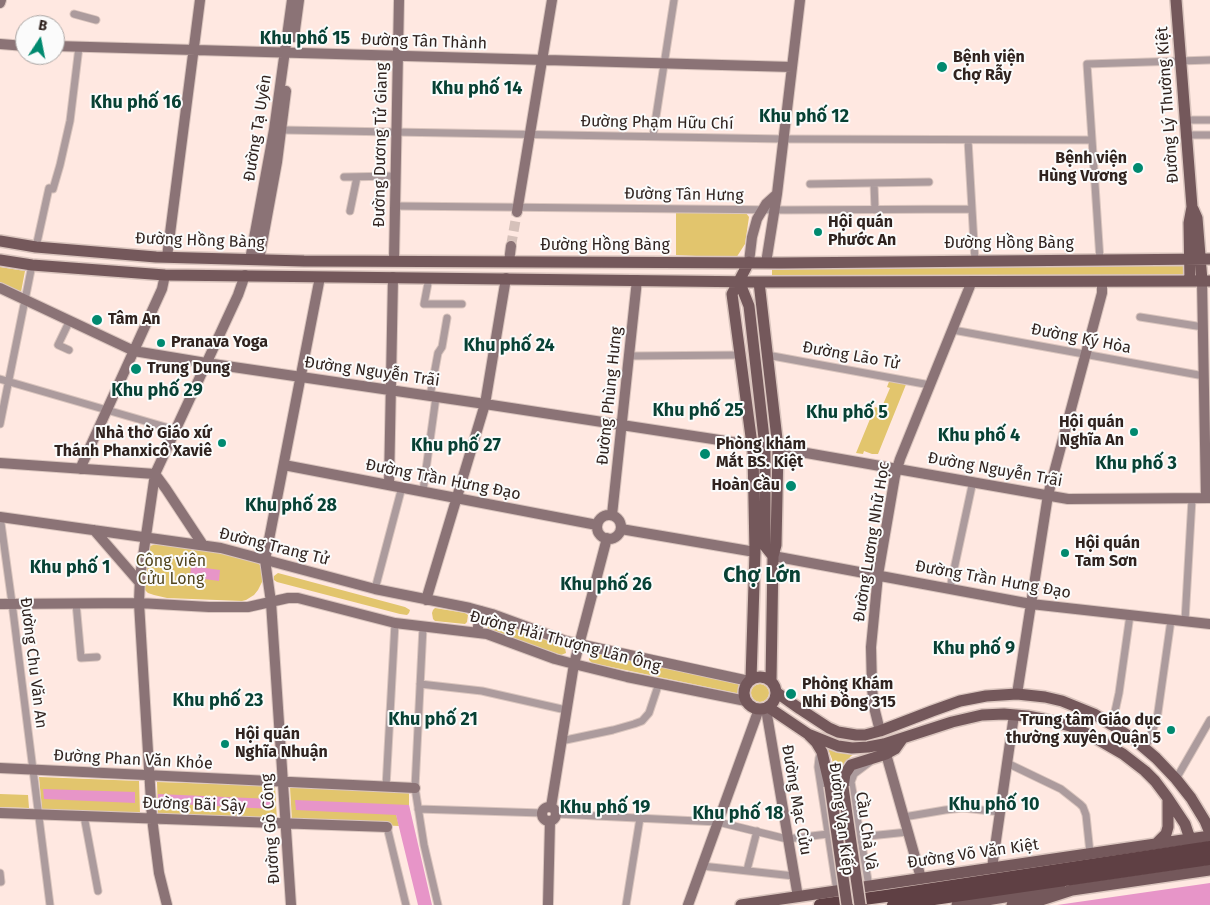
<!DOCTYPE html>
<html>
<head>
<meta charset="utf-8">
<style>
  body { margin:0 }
  #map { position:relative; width:1210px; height:905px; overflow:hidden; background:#ffe8e1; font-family:"Fira Sans",sans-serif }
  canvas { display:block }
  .north { position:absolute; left:15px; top:15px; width:50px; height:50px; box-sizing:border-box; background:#fbfbfb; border:1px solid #aaa5a3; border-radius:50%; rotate:11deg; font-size:14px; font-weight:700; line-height:20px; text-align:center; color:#30231f }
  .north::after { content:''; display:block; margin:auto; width:18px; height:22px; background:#00896f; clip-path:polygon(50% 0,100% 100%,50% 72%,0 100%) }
</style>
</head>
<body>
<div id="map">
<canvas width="1210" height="905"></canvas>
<div class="north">B</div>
</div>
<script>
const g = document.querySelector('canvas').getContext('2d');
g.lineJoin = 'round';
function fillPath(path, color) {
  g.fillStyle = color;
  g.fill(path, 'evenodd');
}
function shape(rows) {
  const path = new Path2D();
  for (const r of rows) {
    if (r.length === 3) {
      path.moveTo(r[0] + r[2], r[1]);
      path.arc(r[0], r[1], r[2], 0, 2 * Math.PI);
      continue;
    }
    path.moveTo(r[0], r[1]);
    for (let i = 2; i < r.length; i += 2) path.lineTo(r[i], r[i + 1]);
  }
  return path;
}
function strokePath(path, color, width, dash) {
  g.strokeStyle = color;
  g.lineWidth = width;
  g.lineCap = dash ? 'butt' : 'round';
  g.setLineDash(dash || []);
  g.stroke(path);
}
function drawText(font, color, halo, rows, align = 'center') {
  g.font = font + ' "Fira Sans",sans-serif';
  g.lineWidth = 4;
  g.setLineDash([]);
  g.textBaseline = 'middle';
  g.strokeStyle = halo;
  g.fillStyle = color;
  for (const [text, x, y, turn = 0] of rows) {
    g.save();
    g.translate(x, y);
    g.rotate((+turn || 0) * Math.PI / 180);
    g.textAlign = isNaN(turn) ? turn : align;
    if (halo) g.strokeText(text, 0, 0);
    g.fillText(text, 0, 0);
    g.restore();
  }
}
const green = shape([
  [676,212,746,213,749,217,745,244,736,258,676,255],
  [1185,265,1185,276,772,278,772,266],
  [0,267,25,271,21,292,0,282],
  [890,379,907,382,878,454,872,454,864,451,863,454,856,453,875,407,881,409,890,388,887,387],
  [159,543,165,543,247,558,258,563,261,566,263,577,262,582,258,590,254,595,246,600,242,601,167,598,154,595,148,593,145,590,142,581,148,550,150,546],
  [278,573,405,607,410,610,409,613,407,615,400,614,277,582,274,580,274,576],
  [435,608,465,613,468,615,467,622,465,624,435,621,433,619,432,613,433,610],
  [493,621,562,646,565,648,566,653,561,655,489,630,486,625,488,622],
  [595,652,738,684,741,687,741,690,739,693,736,693,592,663,589,660,589,656,591,654],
  [760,693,9],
  [826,744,858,752,851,756,843,765,838,775,837,786,832,759],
  [39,777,139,781,140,814,42,809],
  [157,782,275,786,277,821,158,815],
  [290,787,409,791,409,805,396,814,399,826,292,821],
  [0,794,28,795,29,808,0,807]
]);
const water = shape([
  [191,566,220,570,219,581,190,577],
  [43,789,135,792,135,803,44,799],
  [158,794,272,799,272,809,158,803],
  [295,800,409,805,432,905,418,905,396,815,296,810],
  [1210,883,1210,905,1057,905]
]);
const secondaryTunnel = shape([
  [511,246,517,212]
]);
const street = shape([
  [74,14,96,20],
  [1185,120,1210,120],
  [282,130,783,139,1092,140],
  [1187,135,1210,135],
  [653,136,674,0],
  [968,140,975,261],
  [344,177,395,176],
  [874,183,875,210],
  [810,184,929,182],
  [395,206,786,210,972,209],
  [350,211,357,177],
  [36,247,49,188,53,189,60,165,70,121,79,47],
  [1100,260,1087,64,1210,60],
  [429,278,424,304,462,304],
  [1140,317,1203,327],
  [953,330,1204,376],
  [69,350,58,345,70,320],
  [767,355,930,385],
  [629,356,740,355],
  [0,379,176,430],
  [430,396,438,353,442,347,447,318],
  [0,424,32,265],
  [423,491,436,397],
  [0,516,12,603,50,905],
  [950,588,973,481],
  [375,589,402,487],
  [76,603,81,658,97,657],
  [1185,621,1192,499],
  [423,627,415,788,424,845,438,905],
  [420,684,482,691,566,710],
  [1112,725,1119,693,1130,615],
  [561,741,613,730,634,724,642,721,649,713,659,683],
  [1145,749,1157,719,1171,620],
  [821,752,819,758,818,767,837,891],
  [1007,763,1061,789,1080,804,1083,807,1086,815,1090,853],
  [1176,779,1210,720],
  [386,787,395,623],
  [418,809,542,813],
  [556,814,718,822,787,839,828,834],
  [84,816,98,891],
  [904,817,945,810,963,808,1000,812],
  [387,827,406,905],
  [859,837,908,832],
  [702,866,794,876],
  [747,870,757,831],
  [0,873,1,882],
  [869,886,851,782,854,774,870,762],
  [626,905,640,818]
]);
const secondary = shape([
  [0,3,1,0],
  [294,37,299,0],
  [0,44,25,46],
  [55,46,792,67],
  [517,212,552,0],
  [167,257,200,0],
  [250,260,274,130,292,0],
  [259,260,277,162,286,91],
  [394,261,399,0],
  [509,262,511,246],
  [749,262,752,237,757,219,766,204,777,194],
  [766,263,777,194,800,0],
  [1202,281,1206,498],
  [0,288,134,351,206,363,485,404,752,445],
  [778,448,1068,499,1210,498],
  [0,463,155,474,166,489,203,545],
  [284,465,597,525],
  [80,469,162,289,165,275],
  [389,485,393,277],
  [612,515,637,280],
  [609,527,12],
  [0,517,221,548,375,589,470,608,492,614,563,640,579,644,749,681],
  [621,529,755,552],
  [94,530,140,583],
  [773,556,1031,604,1210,624],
  [426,600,485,404,506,278],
  [0,604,139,603,209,607,248,607,288,598,298,598,395,623,487,634,555,659,574,664,627,677,746,701],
  [477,632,481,611],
  [1017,694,1048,495,1102,293,1102,281],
  [766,709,798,897],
  [880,731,874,707,872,688,871,647,878,575,895,476,900,459,972,281],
  [886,754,921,878],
  [0,768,415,788],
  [551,807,574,664,607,538],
  [549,814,7],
  [0,813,387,827],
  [992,868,1014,715],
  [167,905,159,873,152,818,139,603,140,577,155,474,238,295,245,275],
  [291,905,271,602,265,560,320,277],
  [548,905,550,821],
  [688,905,759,709]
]);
const primary = shape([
  [1176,0,1192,207,1189,223,1190,281],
  [1193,209,1197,218,1202,281],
  [0,241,36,247,156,257,304,261,781,263,1210,259],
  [0,260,32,265,165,275,759,282,1210,281],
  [749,262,732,294,753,452,755,552,751,679],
  [739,281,749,306,765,447,765,546,773,556],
  [759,282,778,448,776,545,773,556,771,681],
  [760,693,16],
  [776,692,800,709,829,728,838,732,856,735,865,735,880,731,932,711,960,701,986,696,1017,694,1045,697,1062,701,1094,714,1112,725,1135,740,1156,758,1176,779,1191,798,1205,821,1210,833],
  [768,707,808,734,838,746,852,748,868,747,884,744,952,722,982,715,1004,714,1027,716,1043,719,1070,726,1090,735,1123,754,1145,771,1155,781,1167,797,1185,824,1190,839,1196,872],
  [809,735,816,742,822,752,830,786],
  [843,787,845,774,851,765,886,754,895,749,902,739],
  [1157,843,1166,834,1168,827,1168,799],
  [741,905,1210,836],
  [957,905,1047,890,1061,890],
  [1012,905,1035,902,1072,890,1210,870]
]);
const highway = shape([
  [820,905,886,896,1210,847],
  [893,905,1210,859]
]);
const primaryBridge = shape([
  [830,786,847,905],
  [843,787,860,905]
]);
const markers = [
  [942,67,6,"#00896f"],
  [1138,168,6,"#00896f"],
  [818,232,5,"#00896f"],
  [97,320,6,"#00896f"],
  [161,343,5,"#00896f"],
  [136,369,6,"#00896f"],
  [1134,432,5,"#00896f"],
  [222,443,5,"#00896f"],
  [705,454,6,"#00896f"],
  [791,486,6,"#00896f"],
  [1065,553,5,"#00896f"],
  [791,694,6,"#00896f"],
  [1171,730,5,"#00896f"],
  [225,744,5,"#00896f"]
];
const streetNames = [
  ["Đường Tân Thành",424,42,2],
  ["Đường Lý Thường Kiệt",1168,105,-94],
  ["Đường Phạm Hữu Chí",657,123,1],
  ["Đường Tạ Uyên",258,128,-81],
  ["Đường Dương Tử Giang",381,145,-89],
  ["Đường Tân Hưng",684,195,1],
  ["Đường Hồng Bàng",200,241,2],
  ["Đường Hồng Bàng",1009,244],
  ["Đường Hồng Bàng",605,246],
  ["Đường Ký Hòa",1081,339,11],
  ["Đường Lão Tử",851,356,10],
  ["Đường Nguyễn Trãi",372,372,8],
  ["Đường Phùng Hưng",610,396,-84],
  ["Đường Nguyễn Trãi",995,470,10],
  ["Đường Trần Hưng Đạo",443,480,11],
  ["Đường Lương Nhữ Học",872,542,-81],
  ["Đường Trang Tử",274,547,14],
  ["Đường Trần Hưng Đạo",993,580,10],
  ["Đường Hải Thượng Lãn Ông",565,642,15],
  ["Đường Chu Văn An",33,663,83],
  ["Đường Phan Văn Khỏe",133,760,3],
  ["Đường Mạc Cửu",796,800,80],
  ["Đường Bãi Sậy",194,805,2],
  ["Đường Vạn Kiếp",841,819,83],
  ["Đường Gò Công",271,829,-94],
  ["Cầu Chà Và",866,831,82],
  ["Đường Võ Văn Kiệt",973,854,-8]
];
const poiNames = [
  ["Bệnh viện",953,58],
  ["Chợ Rẫy",953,76],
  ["Bệnh viện",1127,159,"right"],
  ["Hùng Vương",1127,177,"right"],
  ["Hội quán",828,223],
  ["Phước An",828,241],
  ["Tâm An",108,320],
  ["Pranava Yoga",171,343],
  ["Trung Dung",147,369],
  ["Hội quán",1124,423,"right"],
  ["Nghĩa An",1124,441,"right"],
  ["Nhà thờ Giáo xứ",212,434,"right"],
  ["Thánh Phanxicô Xaviê",212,452,"right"],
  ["Phòng khám",716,445],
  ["Mắt BS. Kiệt",716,463],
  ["Hoàn Cầu",780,486,"right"],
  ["Hội quán",1075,544],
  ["Tam Sơn",1075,562],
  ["Phòng Khám",802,685],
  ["Nhi Đồng 315",802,703],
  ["Trung tâm Giáo dục",1161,721,"right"],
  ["thường xuyên Quận 5",1161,739,"right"],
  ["Hội quán",235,735],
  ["Nghĩa Nhuận",235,753]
];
const parkNames = [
  ["Công viên",171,562],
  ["Cửu Long",171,580]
];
const neighbourhoodNames = [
  ["Khu phố 15",305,39],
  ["Khu phố 14",477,89],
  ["Khu phố 16",136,103],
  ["Khu phố 12",804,117],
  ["Khu phố 24",509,346],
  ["Khu phố 29",157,391],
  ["Khu phố 25",698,411],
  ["Khu phố 5",847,413],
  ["Khu phố 4",979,436],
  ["Khu phố 27",456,446],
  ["Khu phố 3",1136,464],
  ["Khu phố 28",291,506],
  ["Khu phố 1",70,568],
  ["Khu phố 26",606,585],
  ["Khu phố 9",974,649],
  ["Khu phố 23",218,701],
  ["Khu phố 21",433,720],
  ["Khu phố 10",994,805],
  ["Khu phố 19",605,808],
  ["Khu phố 18",738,814]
];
const districtNames = [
  ["Chợ Lớn",762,576]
];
fillPath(green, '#e2c56d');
fillPath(water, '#e795c8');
strokePath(secondaryTunnel, '#d6c1ba', 10, [10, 5]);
strokePath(street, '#dac5be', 9);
strokePath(secondary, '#dac5be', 12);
strokePath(primary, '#dac5be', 14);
strokePath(highway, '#dac5be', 15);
strokePath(street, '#ac9b9d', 7);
strokePath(secondary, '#8b7376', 10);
strokePath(primary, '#74585b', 11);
strokePath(highway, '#5f4044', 12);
strokePath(primaryBridge, '#dac5be', 14, []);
strokePath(primaryBridge, '#74585b', 11);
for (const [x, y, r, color] of markers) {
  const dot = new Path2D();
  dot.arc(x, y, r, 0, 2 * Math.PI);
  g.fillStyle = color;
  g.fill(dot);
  strokePath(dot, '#fbfbfb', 2);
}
drawText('16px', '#30231f', '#fbfbfb', streetNames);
drawText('bold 16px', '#30231f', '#fbfbfb', poiNames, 'left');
drawText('16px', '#52451e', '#fbfbfb', parkNames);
drawText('bold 18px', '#084134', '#fbfbfb', neighbourhoodNames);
drawText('bold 21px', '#084134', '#fbfbfb', districtNames);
</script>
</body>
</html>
